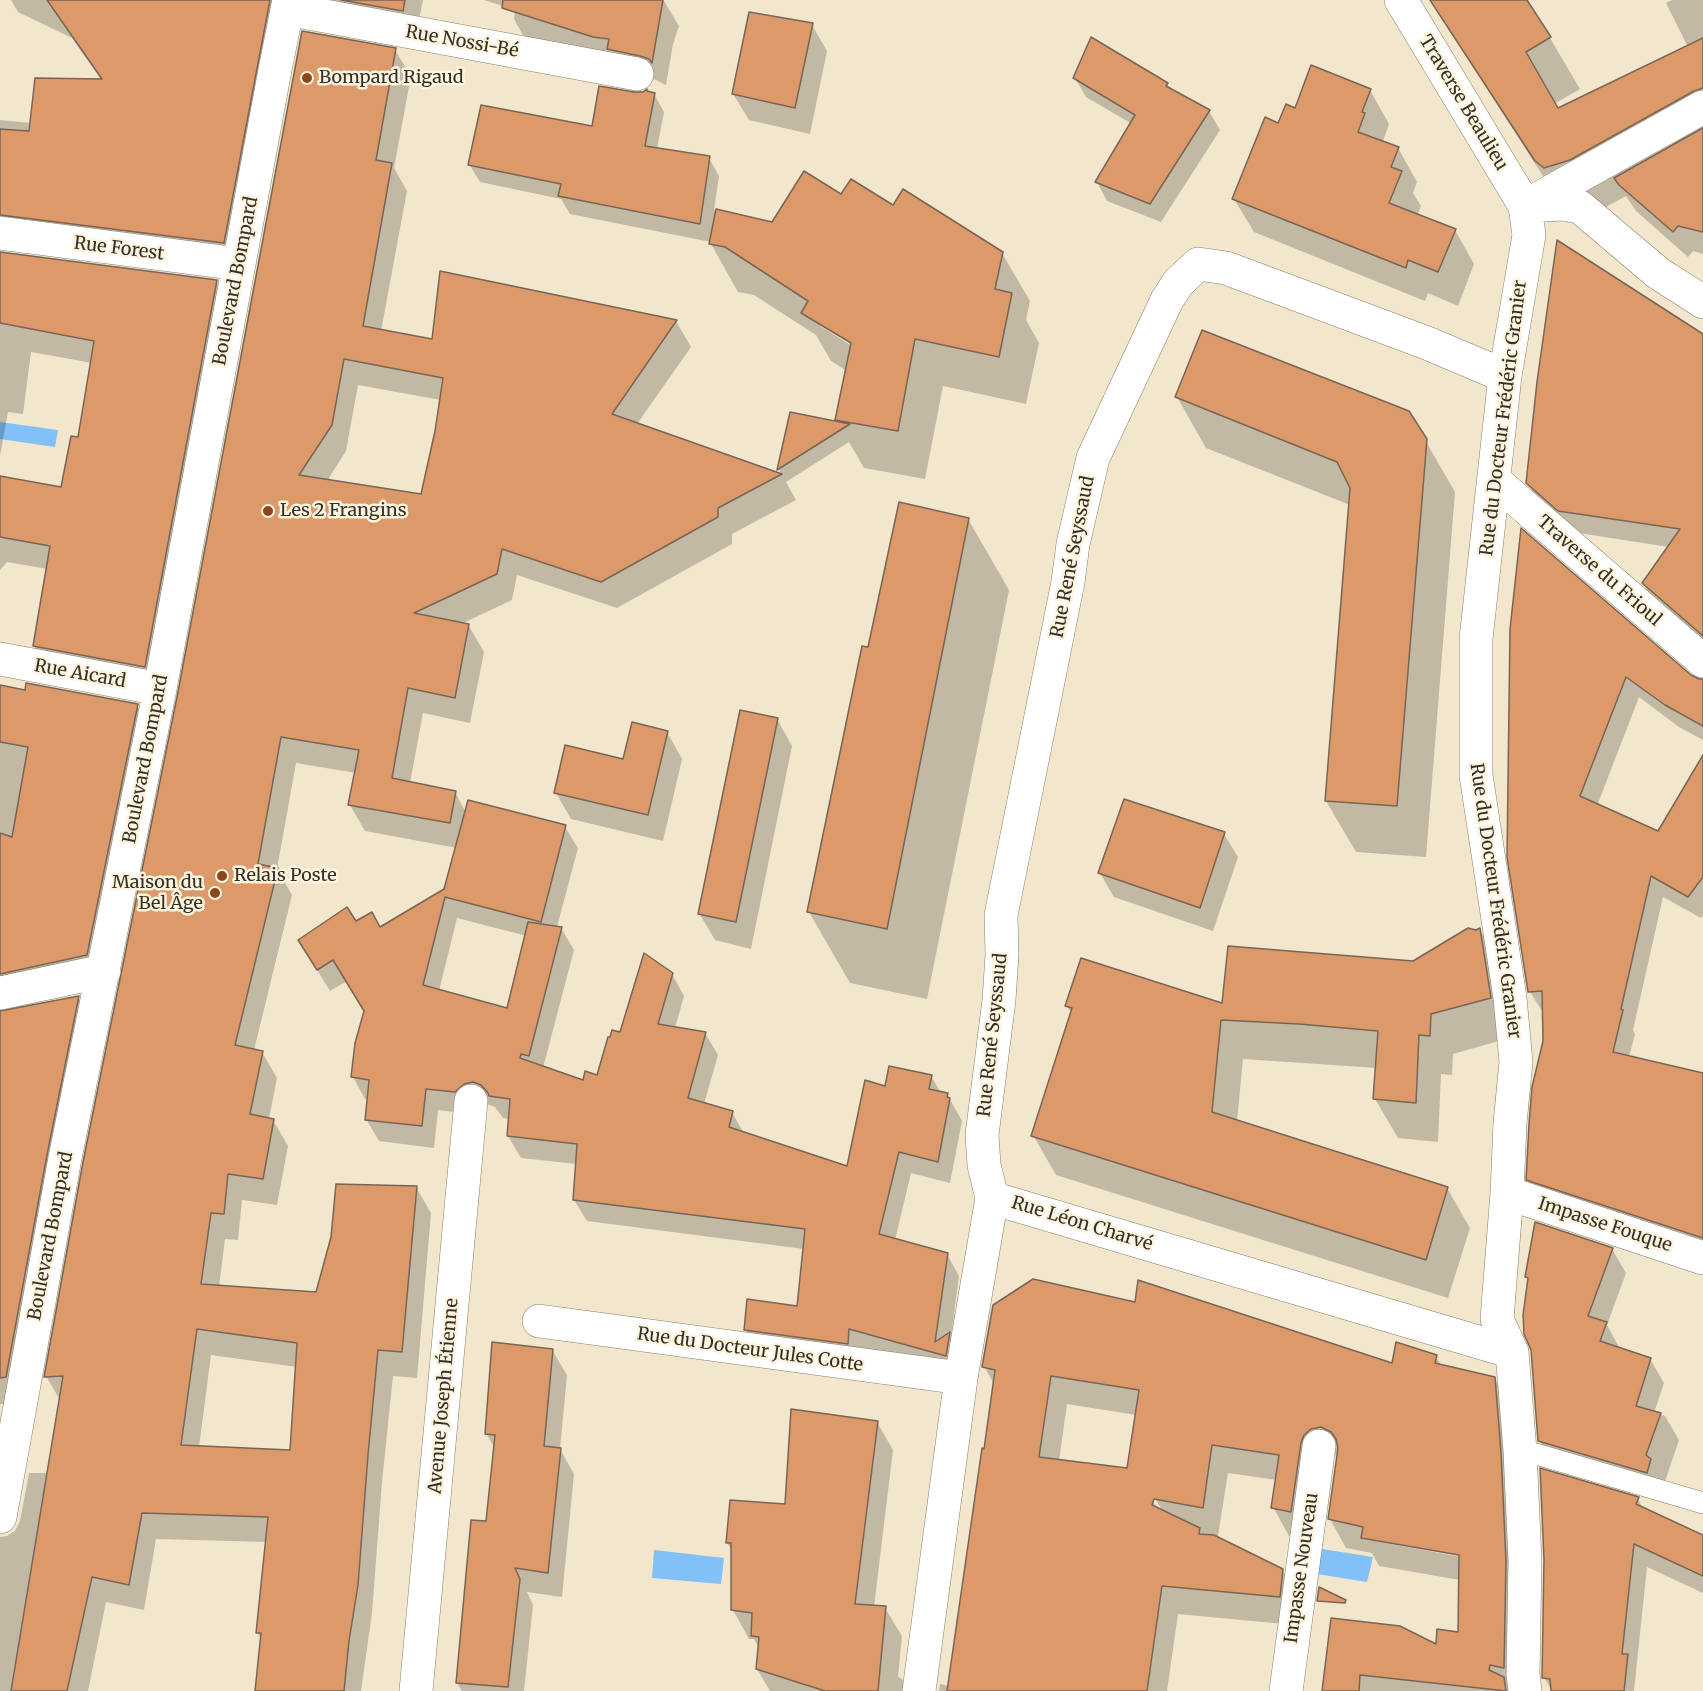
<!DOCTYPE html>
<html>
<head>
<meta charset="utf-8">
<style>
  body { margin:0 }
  canvas { display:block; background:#f2e7cd }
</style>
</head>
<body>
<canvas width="1703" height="1691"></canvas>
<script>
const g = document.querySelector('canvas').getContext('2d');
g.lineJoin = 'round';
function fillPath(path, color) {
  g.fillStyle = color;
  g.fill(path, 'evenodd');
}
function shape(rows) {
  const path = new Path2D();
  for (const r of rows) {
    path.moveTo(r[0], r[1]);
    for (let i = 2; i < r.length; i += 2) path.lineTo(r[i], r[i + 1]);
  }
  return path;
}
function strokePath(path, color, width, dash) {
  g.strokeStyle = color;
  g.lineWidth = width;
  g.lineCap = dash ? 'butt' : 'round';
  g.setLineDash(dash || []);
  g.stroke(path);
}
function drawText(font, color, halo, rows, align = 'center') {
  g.font = font + ' Merriweather,serif';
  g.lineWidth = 5;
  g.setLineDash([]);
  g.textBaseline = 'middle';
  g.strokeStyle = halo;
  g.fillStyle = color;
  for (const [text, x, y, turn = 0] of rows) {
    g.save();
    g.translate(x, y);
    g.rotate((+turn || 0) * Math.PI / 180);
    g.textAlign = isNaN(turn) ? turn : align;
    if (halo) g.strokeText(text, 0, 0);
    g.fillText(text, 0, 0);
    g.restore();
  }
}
const water = shape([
  [0,422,58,430,55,447,0,439],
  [1322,1549,1373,1557,1367,1582,1317,1574],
  [654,1550,724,1558,721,1584,652,1578]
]);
const shadow = shape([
  [11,0,278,0,238,269,0,248,0,120,31,123,102,81,72,38,18,12],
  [327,0,423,0,416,35],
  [484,0,660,0,664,1,679,26,673,44,666,85,656,80,622,74,528,44,514,19,515,10],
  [1430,0,1525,0,1550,38,1580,89,1554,104,1558,110,1688,47,1666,3,1672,0,1703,0,1703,254,1693,251,1688,257,1636,211,1626,196,1599,211,1566,212],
  [812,25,827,51,810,134,749,120,733,94],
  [395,50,411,76,394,168,407,191,381,331,433,341,676,321,691,347,637,424,782,475,779,470,792,413,838,423,837,420,847,371,831,361,816,335,754,295,738,292,711,244,711,242,570,214,561,199,480,182,469,164,593,128,633,94,654,94,664,112,657,149,709,158,719,176,714,210,772,224,842,196,893,207,1002,253,1030,301,1026,320,1039,343,1026,404,943,386,925,479,864,468,849,442,786,482,796,500,732,534,732,544,617,608,517,575,512,600,461,624,469,626,484,652,470,723,423,713,410,783,455,792,466,813,565,827,578,848,557,927,561,928,574,950,543,1068,584,1082,598,1076,622,1034,672,974,684,996,675,1028,705,1033,718,1055,704,1104,732,1112,744,1134,848,1168,886,1088,931,1076,941,1093,947,1094,962,1121,950,1183,911,1173,895,1240,947,1254,959,1276,951,1337,962,1356,958,1378,758,1351,745,1329,799,1308,804,1249,587,1221,574,1200,577,1164,521,1158,508,1136,510,1119,503,1118,495,1107,487,1104,468,1114,438,1110,434,1148,379,1141,366,1119,368,1100,365,1099,353,1077,365,1011,347,981,330,991,312,962,356,923,380,929,445,890,457,848,365,831,350,805,356,773,296,763,277,869,292,895,254,1050,262,1052,277,1078,269,1119,273,1120,288,1146,277,1205,242,1200,238,1240,225,1239,219,1287,317,1293,416,1187,431,1213,417,1378,393,1376,382,1482,372,1613,361,1691,257,1691,262,1640,257,1632,267,1542,156,1539,144,1610,106,1602,88,1691,0,1691,0,1537,7,1536,15,1531,20,1521,29,1473,47,1473,60,1400,46,1376],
  [820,323,858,346,857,349,820,326],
  [358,385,441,400,422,496,327,481,346,451],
  [457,918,527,936,508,1010,439,991],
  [211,1355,297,1367,291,1452,199,1447],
  [1075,78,1167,84,1170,89,1209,111,1220,130,1161,222,1107,201,1097,182,1132,124,1086,97],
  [1370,90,1389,124,1383,141,1398,148,1417,182,1413,193,1421,206,1417,216,1455,230,1474,264,1458,306,1428,293,1425,301,1254,232,1234,199,1279,125,1295,110],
  [0,253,216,281,231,308,160,693,50,672,34,646,48,569,7,562,0,570,0,478,63,489,79,439,92,363,31,352,23,414,8,412,0,456],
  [1703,336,1703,646,1656,605,1643,583,1669,547,1572,532,1541,505,1528,483],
  [1177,397,1425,440,1455,492,1426,857,1356,852,1326,801,1350,505,1206,448],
  [968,519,1009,590,927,999,850,983,809,912,870,649],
  [1512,629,1703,681,1703,740,1679,727,1639,697,1597,806,1659,833,1703,760,1703,915,1701,918,1663,897,1633,1030,1635,1034,1629,1057,1703,1075,1703,1255,1541,1202,1528,1179,1544,1041,1544,1014,1530,992],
  [0,687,137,705,152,732,101,982,0,1009],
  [777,719,792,746,751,949,715,940,699,913],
  [667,732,682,759,663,841,571,819,556,793,624,761],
  [1224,834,1238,857,1213,931,1114,897,1100,873],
  [1480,930,1502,969,1513,1037,1453,1054,1452,1075,1441,1074,1438,1142,1398,1138,1375,1099,1377,1068,1243,1059,1237,1121,1447,1188,1470,1228,1448,1298,1056,1175,1033,1135,1071,1013,1067,1006,1223,1005,1413,963],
  [78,997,93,1023,21,1403,0,1404,0,1413,0,1013],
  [1612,1249,1626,1273,1607,1325,1619,1347,1619,1349,1650,1359,1664,1383,1654,1413,1665,1416,1679,1440,1660,1496,1553,1465,1540,1441,1529,1281,1527,1277],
  [552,1350,567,1375,560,1449,574,1474,562,1597,527,1592,533,1605,524,1691,462,1691,457,1683,488,1523,495,1449,486,1433],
  [1436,1357,1441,1365,1494,1378,1511,1407,1520,1691,1324,1691,1333,1620,1437,1646,1459,1634,1460,1580,1379,1566,1372,1553,1346,1548,1330,1519,1338,1455,1328,1457,1307,1540,1289,1536,1273,1507,1277,1480,1228,1473,1218,1536,1212,1535,1282,1570,1299,1599,1295,1625,1178,1614,1167,1691,939,1691,940,1684,949,1686,995,1386,984,1366,1393,1365],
  [1067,1404,1136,1415,1128,1469,1059,1461],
  [1151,1492,1162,1510,1158,1510,1149,1493],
  [1369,1537,1467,1555,1467,1558,1369,1540],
  [877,1422,893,1450,874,1607,885,1608,902,1636,898,1677,901,1678,909,1691,770,1691,757,1669,759,1648,754,1639,749,1639,733,1610,733,1552,727,1543,787,1506],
  [1638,1499,1643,1509,1703,1536,1703,1593,1647,1567,1634,1691,1552,1691,1544,1677]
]);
const building = shape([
  [47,0,270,0,224,243,0,215,0,129,29,131,35,78,102,79,47,0],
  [341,0,405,0,403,11,341,0],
  [503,0,663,0,652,63,649,59,640,56,607,49,609,39,593,37,502,8,503,0],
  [1430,0,1527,0,1551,37,1526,52,1558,108,1703,38,1703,88,1694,91,1570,160,1544,168,1535,161,1430,0],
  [749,12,813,23,795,108,732,94,749,12],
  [302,31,396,48,376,160,392,163,363,326,432,339,440,271,677,320,612,414,782,474,718,508,718,517,601,582,502,549,497,574,414,613,469,624,455,698,408,688,392,778,456,791,450,823,348,805,359,750,281,737,258,864,278,868,235,1045,263,1051,250,1114,274,1119,263,1179,228,1174,224,1214,211,1213,201,1284,316,1292,331,1237,336,1184,417,1186,402,1352,378,1350,368,1455,358,1585,349,1641,344,1691,255,1691,261,1633,256,1633,268,1517,142,1513,129,1585,92,1577,67,1691,11,1691,63,1376,44,1377,83,1162,178,692,302,31],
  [344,359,443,378,435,431,421,494,299,475,332,425,344,359],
  [197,1329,297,1343,290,1450,181,1445,197,1329],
  [1091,37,1168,83,1166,86,1210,110,1150,204,1095,182,1135,115,1073,78,1091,37],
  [1311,65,1371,89,1362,112,1365,113,1358,132,1399,147,1391,167,1402,171,1389,203,1456,229,1438,272,1408,260,1406,268,1232,199,1265,117,1278,123,1286,104,1295,108,1311,65],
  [599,86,634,92,643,92,647,89,647,91,655,93,645,146,710,156,700,224,558,196,561,184,468,165,481,105,592,126,599,86],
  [1703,128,1703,232,1678,226,1673,232,1619,185,1614,178,1703,128],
  [804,171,841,194,851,179,893,205,903,189,1003,252,995,289,1012,293,999,357,915,339,898,431,835,420,851,343,801,313,808,301,725,247,709,244,716,209,772,222,804,171],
  [1557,240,1703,334,1703,636,1642,583,1680,529,1558,511,1526,483,1537,382,1557,240],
  [0,252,217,280,145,667,33,646,50,546,0,537,0,476,61,487,71,436,78,437,94,341,0,323,0,252],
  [1202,330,1409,411,1427,439,1397,806,1325,801,1350,488,1337,462,1175,397,1202,330],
  [790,412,850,424,777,470,790,412],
  [899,502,969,518,887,929,807,912,862,646,868,647,899,502],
  [1521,528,1691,675,1699,679,1703,679,1703,726,1665,705,1626,677,1580,796,1658,831,1703,755,1703,877,1688,897,1651,876,1621,1009,1623,1010,1613,1052,1703,1073,1703,1238,1526,1180,1529,1124,1532,1087,1543,1041,1542,991,1528,992,1507,857,1510,629,1521,528],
  [26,683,138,704,87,955,0,974,0,833,12,837,28,747,0,742,0,685,25,690,26,683],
  [740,710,778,718,736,922,698,914,740,710],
  [632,722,668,731,648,815,554,793,565,745,623,759,632,722],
  [1124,799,1225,832,1200,908,1098,873,1124,799],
  [468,800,566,825,541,922,445,897,423,985,507,1008,528,922,562,927,529,1056,521,1054,520,1058,583,1080,585,1071,597,1075,608,1037,610,1037,612,1030,620,1032,644,953,673,973,658,1024,706,1032,688,1098,733,1111,729,1127,847,1166,865,1080,885,1086,889,1066,932,1075,929,1089,948,1093,947,1097,950,1098,938,1162,899,1152,879,1234,948,1253,935,1342,950,1332,946,1356,849,1329,848,1344,744,1330,747,1299,797,1306,805,1229,573,1200,577,1144,507,1136,510,1099,489,1096,488,1093,481,1085,473,1082,464,1084,455,1092,426,1089,422,1126,365,1120,369,1080,351,1077,355,1043,364,1011,333,960,317,970,298,940,347,907,356,921,372,912,380,927,444,889,468,800],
  [1468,928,1476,930,1480,928,1491,998,1431,1014,1430,1036,1419,1035,1416,1103,1373,1099,1378,1031,1299,1024,1221,1020,1212,1112,1448,1187,1426,1260,1031,1136,1072,1008,1065,1006,1081,958,1222,1003,1228,946,1413,961,1468,928],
  [79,996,47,1155,6,1377,0,1378,0,1011,79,996],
  [1535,1222,1613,1248,1588,1316,1607,1322,1600,1341,1651,1358,1636,1406,1661,1413,1646,1455,1651,1459,1647,1473,1538,1441,1531,1350,1524,1334,1523,1315,1528,1278,1525,1277,1535,1222],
  [1033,1279,1135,1302,1138,1280,1392,1363,1396,1342,1437,1355,1435,1363,1495,1377,1501,1452,1506,1561,1504,1668,1490,1665,1489,1670,1504,1677,1506,1691,1360,1675,1359,1691,1322,1691,1331,1618,1400,1626,1436,1644,1437,1629,1458,1632,1459,1555,1361,1538,1363,1527,1328,1519,1338,1448,1336,1439,1331,1432,1321,1427,1311,1429,1304,1435,1301,1443,1291,1512,1271,1508,1279,1455,1212,1445,1203,1508,1154,1499,1152,1505,1200,1528,1199,1534,1214,1535,1283,1569,1280,1597,1162,1586,1147,1691,947,1691,982,1448,984,1449,995,1370,982,1367,993,1305,1033,1279],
  [1051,1376,1139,1390,1127,1468,1039,1457,1051,1376],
  [492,1342,553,1349,544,1446,561,1448,548,1573,515,1568,520,1579,508,1687,456,1683,471,1520,486,1521,495,1435,485,1434,492,1342],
  [791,1409,878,1421,855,1604,886,1606,878,1691,825,1691,756,1669,759,1637,751,1636,752,1613,731,1610,731,1543,726,1543,730,1500,785,1504,791,1409],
  [1540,1468,1639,1497,1636,1504,1703,1535,1703,1576,1634,1544,1622,1654,1628,1654,1624,1691,1551,1691,1550,1679,1542,1678,1544,1560,1540,1468],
  [1319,1587,1346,1600,1345,1603,1317,1601,1319,1587]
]);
const lane = shape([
  [1520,1451,1536,1454,1703,1503]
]);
const street = shape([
  [1401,0,1525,206,1563,204,1580,207,1658,273,1703,302],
  [287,9,637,74],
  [0,233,239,264],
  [1494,480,1703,661],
  [0,659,160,689],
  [0,993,104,971],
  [1507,1193,1703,1258],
  [992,1198,1512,1352],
  [539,1321,961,1378],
  [0,1517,65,1158,160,689,275,70,289,0],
  [416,1691,471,1101],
  [919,1691,961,1378,992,1198,984,1165,982,1135,999,1000,1002,955,1001,915,1068,582,1073,544,1093,458,1167,300,1178,283,1198,264,1226,268,1427,343,1505,376],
  [1286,1691,1319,1446],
  [1525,1691,1523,1674,1525,1561,1520,1451,1512,1352,1497,1319,1507,1193,1510,1123,1516,1062,1510,998,1476,775,1476,639,1505,376,1529,235,1525,206,1703,107]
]);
const markers = [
  [307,78,6,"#8b471b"],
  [268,511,6,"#8b471b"],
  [222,876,6,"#8b471b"],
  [215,893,6,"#8b471b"]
];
const streetNames = [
  ["Rue Nossi-Bé",462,42,10],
  ["Traverse Beaulieu",1463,103,59],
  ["Rue Forest",119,249,7],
  ["Boulevard Bompard",236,281,-79],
  ["Rue du Docteur Frédéric Granier",1504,418,-83],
  ["Rue René Seyssaud",1073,557,-79],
  ["Traverse du Frioul",1599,571,41],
  ["Rue Aicard",80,674,10],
  ["Boulevard Bompard",146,759,-79],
  ["Rue du Docteur Frédéric Granier",1495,901,82],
  ["Rue René Seyssaud",993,1035,-84],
  ["Rue Léon Charvé",1082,1224,17],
  ["Impasse Fouque",1605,1225,18],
  ["Boulevard Bompard",51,1236,-79],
  ["Rue du Docteur Jules Cotte",750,1350,8],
  ["Avenue Joseph Étienne",444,1396,-85],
  ["Impasse Nouveau",1302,1568,-82]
];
const poiNames = [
  ["Bompard Rigaud",319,78],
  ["Les 2 Frangins",280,511],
  ["Relais Poste",234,876],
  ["Maison du",203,883,"right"],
  ["Bel Âge",203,904,"right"]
];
fillPath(water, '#81c1f7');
fillPath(shadow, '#0003');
fillPath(building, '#dc9a6a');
strokePath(building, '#7a6455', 1.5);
strokePath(lane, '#887e66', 22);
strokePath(street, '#887e66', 34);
strokePath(lane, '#fff', 21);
strokePath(street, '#fff', 33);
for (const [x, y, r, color] of markers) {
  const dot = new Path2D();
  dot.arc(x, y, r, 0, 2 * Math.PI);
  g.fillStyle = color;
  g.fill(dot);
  strokePath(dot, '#fdf4df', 2);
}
drawText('18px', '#343026', '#fdf4df', streetNames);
drawText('18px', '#343026', '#fdf4df', poiNames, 'left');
</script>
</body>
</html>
